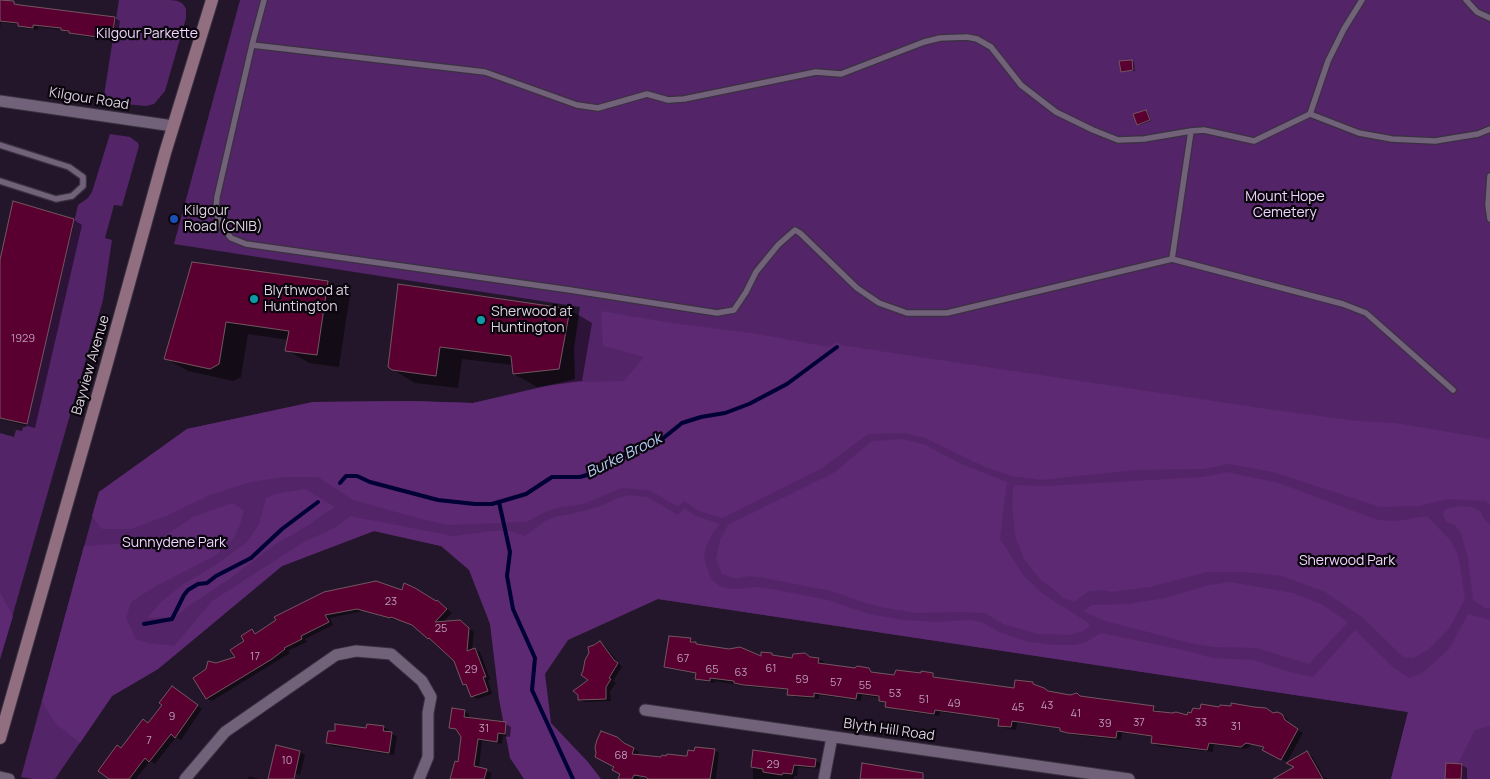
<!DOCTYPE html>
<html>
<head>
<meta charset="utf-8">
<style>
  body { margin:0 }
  canvas { display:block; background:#23162a }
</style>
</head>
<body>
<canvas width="1490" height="779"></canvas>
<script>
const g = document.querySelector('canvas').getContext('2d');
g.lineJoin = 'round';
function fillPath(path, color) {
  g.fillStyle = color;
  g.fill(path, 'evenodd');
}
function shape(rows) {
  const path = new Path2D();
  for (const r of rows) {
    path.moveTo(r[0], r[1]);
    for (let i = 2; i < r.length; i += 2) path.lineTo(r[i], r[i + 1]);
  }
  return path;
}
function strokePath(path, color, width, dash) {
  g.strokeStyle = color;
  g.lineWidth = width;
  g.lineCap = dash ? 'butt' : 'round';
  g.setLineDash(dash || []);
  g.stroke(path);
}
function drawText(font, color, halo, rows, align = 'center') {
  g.font = font + ' Manrope,sans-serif';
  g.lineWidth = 4.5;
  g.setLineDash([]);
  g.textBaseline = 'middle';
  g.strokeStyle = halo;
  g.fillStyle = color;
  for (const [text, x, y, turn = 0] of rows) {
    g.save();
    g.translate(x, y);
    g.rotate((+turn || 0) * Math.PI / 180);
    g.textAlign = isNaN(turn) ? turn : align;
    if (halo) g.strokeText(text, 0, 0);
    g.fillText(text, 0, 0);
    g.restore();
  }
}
const green = shape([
  [119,0,170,0,178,1,183,4,186,9,186,18,165,91,154,104,146,106,103,102],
  [240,0,1490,0,1490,779,1391,779,1408,712,658,599,441,546,374,531,282,566,158,669,112,696,55,779,33,779,21,777,99,492,187,429,313,402,410,401,473,403,575,379,574,348,580,307,174,244],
  [110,134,130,137,138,143,139,146,122,206,114,205,105,238,112,240,103,300,0,659,0,433,14,437,16,430,22,431,23,427,26,427,78,205,88,198,92,192]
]);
const forest = shape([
  [601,311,672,323,752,333,829,347,837,342,841,345,880,351,1274,410,1358,421,1396,423,1490,439,1490,506,1486,501,1448,499,1419,506,1380,507,1273,472,1228,464,1203,469,1137,470,1041,480,1011,476,983,466,925,438,904,433,868,434,822,468,722,518,699,511,684,501,678,507,649,490,621,488,584,504,561,507,545,512,526,522,448,525,421,519,353,500,318,477,284,477,251,482,210,495,166,516,131,529,102,529,92,516,99,492,187,429,313,402,410,401,473,403,575,380,582,382,624,381,644,357,603,346],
  [901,439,924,444,961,464,1007,482,1000,539,1024,576,1043,594,1087,622,1090,626,1083,631,1071,635,1037,634,1003,624,985,613,961,612,917,613,885,608,861,602,835,592,764,578,749,576,736,579,722,574,716,559,720,540,728,525,835,472,872,441],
  [1227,472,1279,483,1378,520,1397,521,1427,516,1451,541,1458,555,1461,572,1465,599,1449,629,1428,650,1413,658,1403,657,1362,617,1325,592,1282,576,1245,572,1207,572,1150,587,1112,592,1102,590,1089,591,1074,602,1064,598,1040,579,1025,561,1016,539,1012,508,1013,489,1015,485,1044,486,1203,477],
  [305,489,335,507,302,529,276,544,232,577,186,608,176,617,147,618,161,602,182,585,219,563,247,542,259,524,266,498,279,493],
  [629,495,648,497,678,515,684,508,696,516,720,524,712,534,706,547,704,558,711,579,721,587,736,589,753,587,767,588,828,600,869,614,903,620,937,622,970,620,982,622,999,632,1025,641,1052,645,1075,645,1086,642,1101,633,1188,651,1212,658,1253,660,1290,672,1313,677,1355,630,1393,667,1409,678,1422,673,1449,649,1468,614,1490,620,1490,726,1475,730,1453,773,1452,779,1391,779,1408,712,658,599,568,640,545,674,551,723,588,762,601,779,524,779,510,758,499,699,490,624,469,570,441,546,374,531,282,566,158,669,112,696,80,743,55,723,42,701,84,546,156,541,193,517,232,503,244,510,241,522,234,538,215,556,156,586,131,602,126,618,136,639,148,643,174,646,212,601,302,543,338,526,350,516,453,536,493,531,510,531,525,536,545,521,557,516,571,514,601,506,617,498],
  [1461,506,1473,507,1480,511,1485,520,1490,524,1490,608,1485,608,1473,600,1468,559,1462,536,1455,525,1447,522,1443,517,1444,511,1448,508],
  [1230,582,1294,593,1323,605,1348,622,1309,664,1256,648,1213,647,1194,644,1101,620,1083,611,1092,605,1129,604,1164,598,1209,585],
  [0,592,13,616,0,659]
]);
const shadow = shape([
  [0,1,14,3,19,6,115,18,120,21,117,41,75,35,62,30,38,27,38,30,24,28,19,25,1,22,0,28],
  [1132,61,1134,62,1135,71,1122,71],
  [1146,111,1148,112,1151,121,1140,125,1138,124],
  [74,220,82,225,35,428,0,419,0,265],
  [193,264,328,282,350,295,339,367,309,363,287,350,289,340,248,334,241,377,233,381,188,371,165,358],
  [400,285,570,310,592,323,582,381,537,387,514,374,513,365,462,359,458,388,415,383,392,369],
  [325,593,436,603,437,601,442,604,452,613,442,623,460,621,474,632,472,650,475,649,480,652,490,679,488,680,492,694,477,699,472,696,469,687,464,684,455,660,415,626,397,619,395,620,363,611,330,618,333,625,305,639,307,642,288,651,290,653,212,701,207,699,194,678,216,664,236,657,252,631,257,634],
  [690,639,700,646,762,658,772,654,777,657,793,659,819,659,824,662,824,665,856,669,869,669,875,674,895,677,932,674,938,679,1015,690,1033,683,1050,693,1153,708,1159,711,1158,712,1188,716,1281,715,1287,718,1290,725,1303,733,1287,762,1264,750,1265,748,1252,745,1246,749,1214,745,1213,752,1157,746,1152,742,1153,737,1122,733,1121,740,1074,735,1066,733,1061,729,1017,723,1016,730,1004,728,999,725,1000,720,940,712,939,716,892,709,887,706,887,703,880,700,880,698,862,695,861,701,819,695,819,699,794,697,789,694,789,690,750,687,715,681,715,683,702,681,697,678,697,674,670,669,665,666],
  [600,643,605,646,622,667,613,681,616,683,610,691,611,701,584,702,579,700,590,680],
  [177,690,202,709,181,740,176,737,155,764,150,761,136,779,111,779,122,749,149,724],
  [464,711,469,714,469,719,506,724,511,727,510,737,503,736,502,744,482,741,479,768,492,773,490,779,451,779,459,763,463,737,458,730,451,727],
  [383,727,389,730,388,733,397,736,394,755,332,746,327,743],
  [617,738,639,752,637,756,661,759,685,758,714,750,719,753,716,779,649,779,640,777,639,779,624,779],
  [277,747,300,752,305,755,300,775,277,770],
  [1307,753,1312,756,1324,777,1328,779,1287,779],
  [815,760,820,763,820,769,798,767,797,776,794,776,794,779,753,779,753,767],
  [1447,764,1462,765,1467,768,1467,779,1446,779],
  [249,776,259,779,248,779]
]);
const stream = shape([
  [340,483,346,476,357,476,370,482,438,500,475,504,492,504,526,494,552,477,580,477,597,472,619,456,656,444,682,423,701,417,725,413,749,404,787,384,837,347],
  [499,502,510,552,507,576,513,609,535,658,532,690,573,779],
  [144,624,172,619,184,595,188,590,198,584,207,583,216,576,251,558,282,529,318,502]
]);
const building = shape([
  [0,0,14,1,14,4,20,5,115,17,112,39,69,33,69,31,61,30,61,28,33,25,33,28,18,26,18,23,0,21,0,0],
  [1132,60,1133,70,1121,72,1119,61,1132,60],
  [1146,110,1150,120,1137,125,1133,114,1146,110],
  [13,201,74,219,27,424,0,418,0,260,13,201],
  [192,262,328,281,317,355,285,351,289,331,226,322,219,364,210,369,164,359,192,262],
  [398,284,570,309,559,369,513,374,511,356,440,347,436,376,392,370,388,367,398,284],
  [376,581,402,590,404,583,415,588,436,601,437,600,447,609,435,622,460,620,469,628,467,651,475,648,486,677,483,677,488,691,471,697,466,684,463,685,454,661,429,638,428,639,412,625,391,617,390,618,357,609,325,615,329,622,301,636,302,639,284,648,285,649,272,659,206,699,193,678,206,669,208,661,216,663,235,657,230,650,244,641,241,636,252,629,255,634,276,620,274,617,324,592,376,581],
  [669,636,691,638,690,642,696,642,696,644,729,649,740,647,761,656,761,652,772,653,772,655,792,658,793,654,805,653,810,657,819,658,818,663,855,668,857,666,869,668,871,672,894,675,896,670,921,673,921,671,933,673,933,677,1014,688,1015,680,1033,682,1033,684,1044,688,1048,691,1070,695,1077,693,1080,696,1154,706,1153,711,1172,713,1176,712,1187,715,1188,712,1191,713,1193,708,1200,709,1201,704,1219,707,1220,705,1231,706,1231,703,1254,707,1266,708,1273,713,1277,712,1282,714,1285,720,1298,729,1281,760,1262,750,1264,747,1246,743,1241,747,1209,743,1207,750,1151,743,1152,736,1117,731,1116,738,1068,733,1060,731,1060,728,1012,721,1011,727,998,726,999,719,935,710,934,714,885,707,886,702,879,701,879,696,857,693,856,699,814,693,814,697,787,695,788,689,744,685,734,683,734,681,710,678,710,681,695,679,696,673,664,667,669,636],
  [600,641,614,660,618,663,609,678,611,679,606,687,606,699,578,700,578,695,573,691,588,680,581,675,583,671,585,660,589,653,588,647,594,645,600,641],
  [172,686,198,705,175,738,171,734,149,762,145,758,129,779,109,779,98,771,117,745,121,748,143,719,148,723,162,705,159,703,172,686],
  [452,708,465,710,464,717,506,722,505,734,498,733,497,742,478,739,474,766,487,769,484,779,450,779,455,761,458,762,461,737,456,729,449,728,452,708],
  [335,724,366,728,367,724,384,726,383,731,392,732,389,753,326,743,328,731,335,731,335,724],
  [601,731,617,737,624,743,634,748,632,754,661,757,662,755,666,756,667,754,685,756,687,756,688,750,694,751,695,747,715,749,710,779,648,779,646,777,634,775,632,779,618,779,620,774,612,770,614,767,595,757,596,753,595,747,597,740,601,731],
  [276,745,300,751,294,779,268,779,276,745],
  [753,750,816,759,815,767,794,765,792,774,783,773,782,775,763,772,763,769,751,767,753,750],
  [1307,751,1323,779,1273,779,1294,767,1286,763,1307,751],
  [862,763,923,773,923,779,860,779,862,763],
  [1446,763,1462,764,1461,779,1445,779,1446,763]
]);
const service = shape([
  [264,0,252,45,217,197,216,211,220,224,231,238,246,244,570,290,717,313,734,310,746,292,756,272,778,245,795,230,800,233,857,288,879,303,907,313,947,313,1172,259,1343,304,1366,313,1453,390],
  [1466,0,1477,12,1490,18],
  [252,45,485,72,577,105,598,108,647,94,668,100,684,99,816,72,841,74,924,42,940,38,967,37,977,39,991,47,1021,85,1056,112,1093,130,1118,140,1144,139,1191,131,1204,130,1254,141,1310,114,1328,61,1344,29,1362,0],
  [1310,114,1359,133,1392,139,1435,141,1478,134,1490,129],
  [0,145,69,167,83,177,83,186,72,196,56,199,0,181],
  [1490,176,1488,205,1490,219],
  [1172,259,1191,131]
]);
const minor = shape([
  [0,101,173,126],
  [645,710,1129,779],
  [0,777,9,779],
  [185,779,225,732,336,655,356,651,391,654,422,681,431,697,428,713,428,757,419,779],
  [824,779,832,737]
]);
const secondary = shape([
  [0,738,105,370,165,153,212,0]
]);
const markers = [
  [174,219,5,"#1a4fb4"],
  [254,299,5,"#0f9aa8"],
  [481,320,5,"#0f9aa8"]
];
const numberNames = [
  ["1929",23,339],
  ["23",391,602],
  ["25",441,629],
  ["17",255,657],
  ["67",683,659],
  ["61",771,669],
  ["29",471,670],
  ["65",712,670],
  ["63",741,673],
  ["59",802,680],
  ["57",836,683],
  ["55",865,686],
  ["53",895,694],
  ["51",924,700],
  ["49",954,704],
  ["43",1047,706],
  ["45",1018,708],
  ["41",1076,714],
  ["9",172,717],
  ["37",1139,723],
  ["33",1201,723],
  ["39",1105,724],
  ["31",1236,727],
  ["31",484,729],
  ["7",149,741],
  ["68",621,756],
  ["10",287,761],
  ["29",773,765]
];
const parkNames = [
  ["Kilgour Parkette",147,34],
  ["Mount Hope",1285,197],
  ["Cemetery",1285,213],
  ["Sunnydene Park",174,543],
  ["Sherwood Park",1347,561]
];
const streetNames = [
  ["Kilgour Road",89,99,9],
  ["Bayview Avenue",91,365,-74],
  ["Blyth Hill Road",889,730,8]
];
const poiNames = [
  ["Kilgour",184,211],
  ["Road (CNIB)",184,227],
  ["Blythwood at",264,291],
  ["Huntington",264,307],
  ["Sherwood at",491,312],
  ["Huntington",491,328]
];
const waterNames = [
  ["Burke Brook",624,456,-26]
];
fillPath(green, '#542468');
fillPath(forest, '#5c2972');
fillPath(shadow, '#0007');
strokePath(stream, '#000134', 4);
fillPath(building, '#590030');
strokePath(building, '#735660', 1);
strokePath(service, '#3a3140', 8);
strokePath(minor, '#3a3140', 13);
strokePath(secondary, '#3a3140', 14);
strokePath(service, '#716179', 5.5);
strokePath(minor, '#716179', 11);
strokePath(secondary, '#926f80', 12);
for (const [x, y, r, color] of markers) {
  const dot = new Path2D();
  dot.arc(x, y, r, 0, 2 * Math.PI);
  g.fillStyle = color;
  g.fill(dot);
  strokePath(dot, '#0a050c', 2);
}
drawText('11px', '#bb9eb5', null, numberNames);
drawText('14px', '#f0d5fe', '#0a050c', parkNames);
drawText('14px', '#dcd3e1', '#0a050c', streetNames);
drawText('14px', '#dcd3e1', '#0a050c', poiNames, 'left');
drawText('italic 15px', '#b3ccf4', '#0a050c', waterNames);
</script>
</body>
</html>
